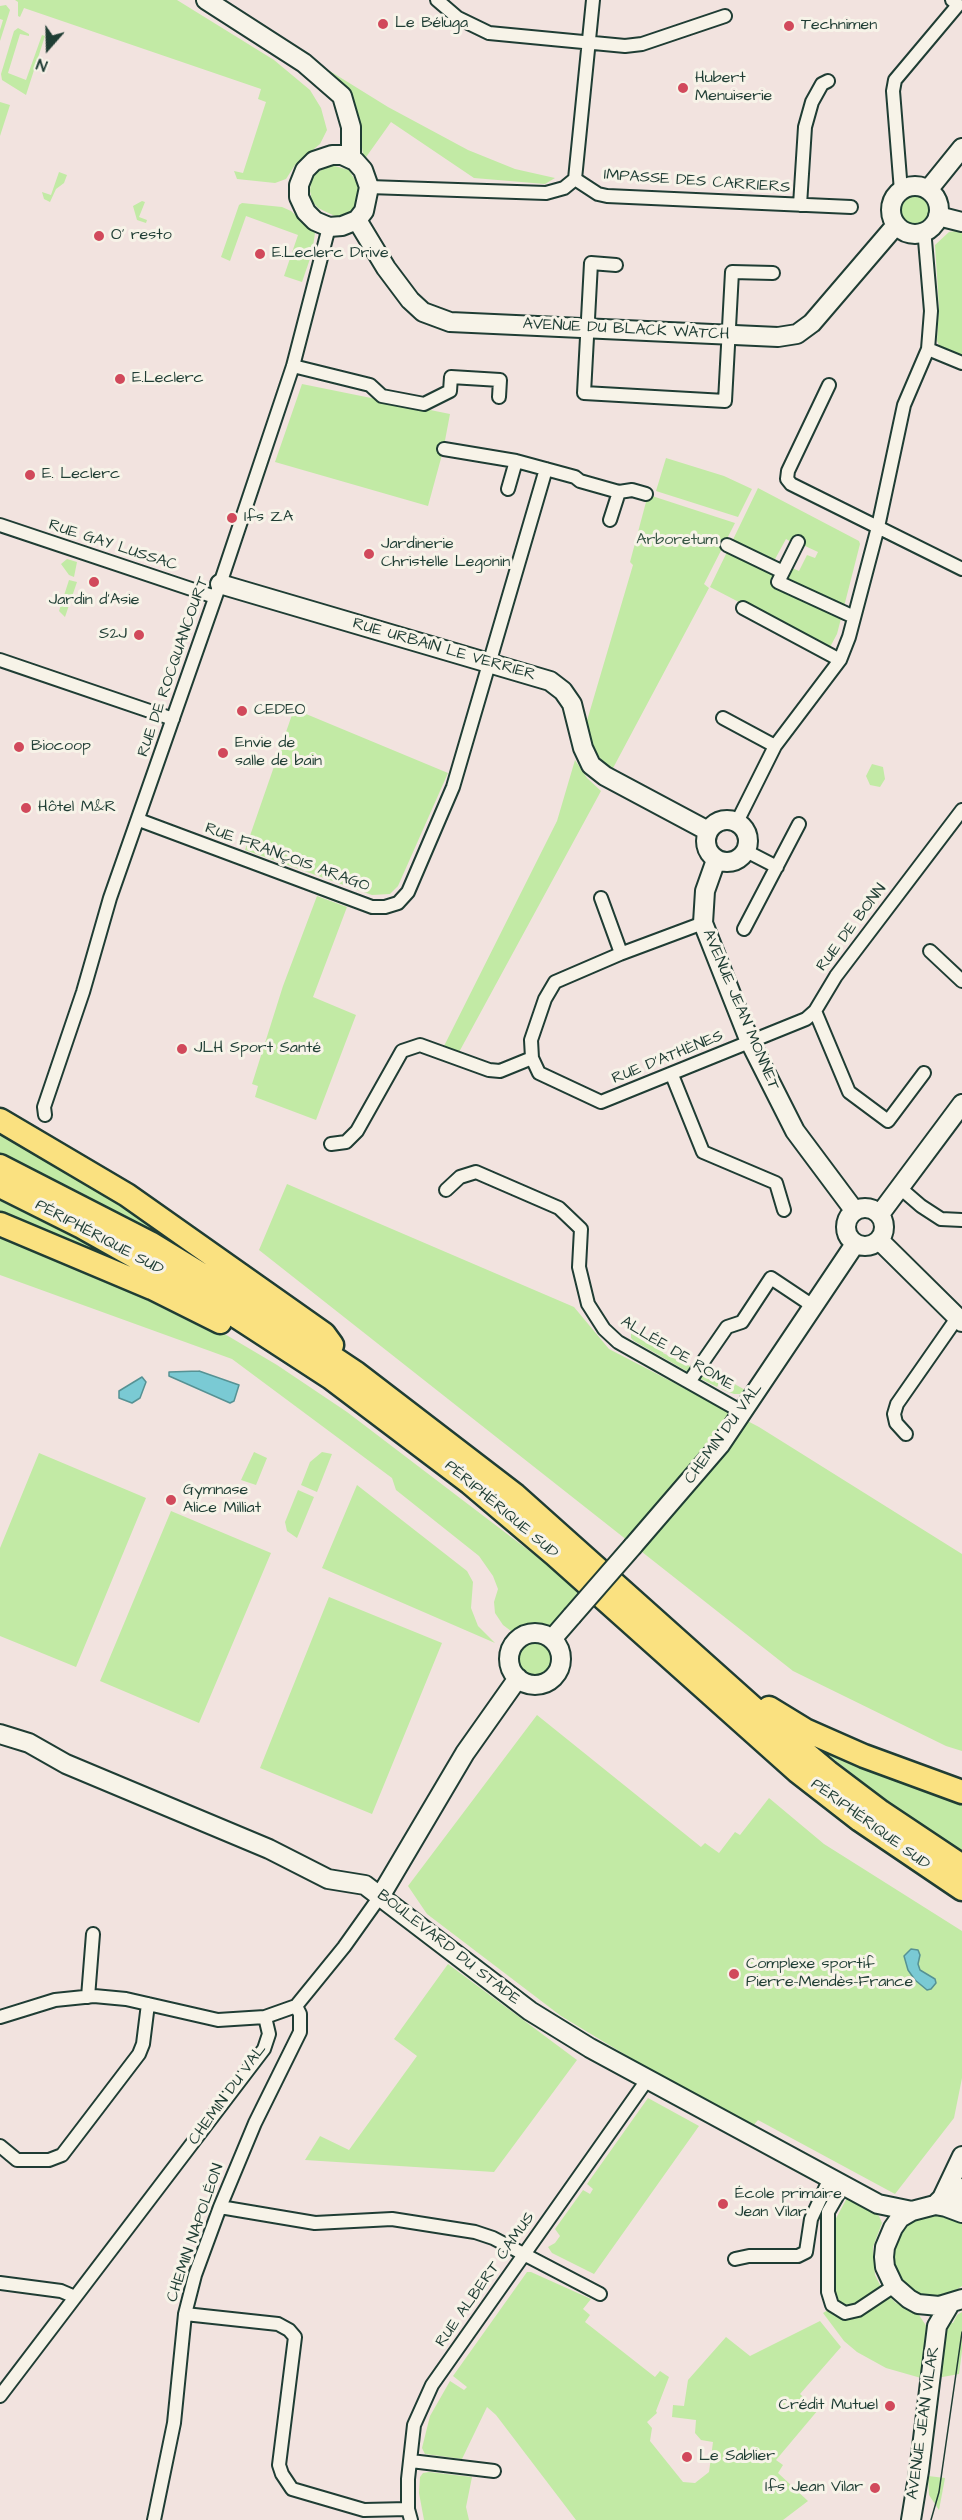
<!DOCTYPE html>
<html>
<head>
<meta charset="utf-8">
<style>
  body { margin:0 }
  #map { position:relative; width:962px; height:2520px; overflow:hidden; background:#f2e3df; font-family:"Architects Daughter",sans-serif }
  canvas { display:block }
  .north { position:absolute; left:18px; top:18px; width:60px; height:60px; -webkit-text-stroke:4px #f7f3e8; paint-order:stroke; rotate:200deg; font-size:16px; font-weight:700; line-height:24px; text-align:center; color:#1f3d34 }
  .north::after { content:''; display:block; margin:auto; width:21px; height:27px; background:#1f3d34; clip-path:polygon(50% 0,100% 100%,50% 72%,0 100%) }
</style>
</head>
<body>
<div id="map">
<canvas width="962" height="2520"></canvas>
<div class="north">N</div>
</div>
<script>
const g = document.querySelector('canvas').getContext('2d');
g.lineJoin = 'round';
function fillPath(path, color) {
  g.fillStyle = color;
  g.fill(path, 'evenodd');
}
function shape(rows) {
  const path = new Path2D();
  for (const r of rows) {
    if (r.length === 3) {
      path.moveTo(r[0] + r[2], r[1]);
      path.arc(r[0], r[1], r[2], 0, 2 * Math.PI);
      continue;
    }
    path.moveTo(r[0], r[1]);
    for (let i = 2; i < r.length; i += 2) path.lineTo(r[i], r[i + 1]);
  }
  return path;
}
function strokePath(path, color, width, dash) {
  g.strokeStyle = color;
  g.lineWidth = width;
  g.lineCap = dash ? 'butt' : 'round';
  g.setLineDash(dash || []);
  g.stroke(path);
}
function drawText(font, color, halo, rows, align = 'center') {
  g.font = font + ' "Architects Daughter",sans-serif';
  g.lineWidth = 6;
  g.setLineDash([]);
  g.textBaseline = 'middle';
  g.strokeStyle = halo;
  g.fillStyle = color;
  for (const [text, x, y, turn = 0] of rows) {
    g.save();
    g.translate(x, y);
    g.rotate((+turn || 0) * Math.PI / 180);
    g.textAlign = isNaN(turn) ? turn : align;
    if (halo) g.strokeText(text, 0, 0);
    g.fillText(text, 0, 0);
    g.restore();
  }
}
const green = shape([
  [15,0,177,0,274,60,310,90,321,108,327,130,320,144,295,165,286,179,275,183,237,179,234,171,243,173,266,102,258,99,261,89,24,8,20,17,18,16,18,2],
  [6,5,10,10,0,41,0,30,3,20,0,19,0,6],
  [18,28,29,34,29,36,20,34,8,73,26,80,42,35,45,36,26,95,2,80,1,74,14,31],
  [325,68,388,107,468,150,515,169,555,178,545,184,474,178,391,122,364,160,359,129,336,80],
  [0,102,10,105,0,136],
  [331,165,349,170,358,185,357,206,353,213,339,218,318,208,312,201,310,191,311,180,316,173],
  [59,172,67,175,64,183,56,189,50,202,44,199,42,192,51,195],
  [914,211,17],
  [142,201,145,202,139,217,147,220,146,223,137,220,133,206],
  [242,203,282,207,291,211,315,233,312,253,302,282,284,276,298,235,246,216,230,261,221,257,239,205],
  [956,231,962,232,962,356,940,347,937,341,939,307,935,245,949,232],
  [302,384,450,414,443,451,428,506,275,462],
  [666,458,724,476,752,489,738,517,656,491],
  [758,488,859,541,860,544,837,634,829,649,710,587],
  [786,539,793,543,782,565,774,561],
  [803,545,818,552,815,558,807,555,799,571,792,568],
  [649,495,735,523,704,584,709,588,612,770,596,754,586,724,633,565,630,562,646,502,641,500],
  [67,559,77,562,74,577,69,575,61,564],
  [69,580,77,582,65,617,59,611],
  [294,709,448,773,398,886,390,894,372,895,245,850],
  [575,760,587,778,601,791,458,1054,443,1048,557,821],
  [872,764,883,767,885,779,880,787,870,785,866,776],
  [317,896,347,907,313,997,356,1015,316,1120,255,1097,258,1086,252,1084,283,986],
  [0,1129,111,1193,204,1262,80,1192,0,1153],
  [287,1184,574,1307,609,1349,759,1427,962,1554,962,1751,946,1746,793,1671,259,1250],
  [0,1196,182,1293,0,1219],
  [0,1232,120,1283,223,1333,277,1365,347,1412,582,1591,559,1620,549,1625,532,1627,515,1634,503,1625,495,1613,494,1602,498,1589,493,1576,479,1556,396,1490,392,1478,232,1359,0,1275],
  [631,1332,666,1347,663,1353,694,1368,690,1373,634,1341,631,1338],
  [706,1368,747,1391,740,1394,734,1394,721,1389,724,1384,720,1382,717,1387,699,1378],
  [254,1452,267,1458,256,1485,241,1480],
  [322,1452,332,1454,317,1492,301,1485,310,1462],
  [39,1453,146,1498,76,1667,0,1636,0,1548],
  [357,1485,467,1571,473,1582,471,1608,478,1626,495,1643,322,1568],
  [298,1490,314,1497,297,1538,287,1531,285,1522],
  [171,1511,271,1553,199,1723,100,1681],
  [329,1597,442,1643,372,1814,260,1768],
  [535,1659,17],
  [537,1715,701,1847,705,1843,719,1853,735,1832,740,1835,769,1798,824,1844,962,1931,962,2078,954,2118,895,2194,758,2120,752,2127,639,2063,561,2016,427,1914,408,1886],
  [812,1742,962,1804,962,1853,878,1794],
  [448,1964,577,2060,494,2172,305,2160,320,2136,349,2150,417,2056,394,2039],
  [648,2098,699,2126,594,2274,552,2253,548,2247,555,2243,560,2236,555,2229,583,2190,590,2194,593,2189,587,2184],
  [848,2196,879,2216,882,2223,873,2247,875,2275,881,2287,860,2303,851,2306,839,2302,835,2293,833,2224],
  [936,2212,949,2215,962,2224,962,2286,948,2295,933,2298,919,2295,898,2279,892,2266,893,2240,910,2219],
  [527,2272,531,2272,591,2299,583,2309,590,2315,585,2322,655,2377,660,2371,669,2377,656,2411,657,2413,647,2422,652,2428,650,2441,683,2482,695,2483,709,2472,713,2442,701,2440,695,2433,696,2420,672,2417,673,2405,684,2406,688,2380,726,2337,750,2356,820,2321,841,2347,800,2394,818,2410,776,2460,783,2465,778,2473,808,2501,783,2520,576,2520,496,2415,487,2407,462,2459,425,2454,422,2448,430,2416,450,2381,464,2390,467,2387,453,2376],
  [888,2295,896,2303,919,2315,927,2327,921,2378,886,2368,857,2352,844,2341,823,2313,828,2310,833,2315,839,2317,855,2317],
  [962,2312,962,2351,959,2374,937,2378,944,2321,953,2323,957,2315],
  [429,2472,472,2477,466,2507,469,2520,424,2520,419,2493,420,2477,423,2473],
  [928,2476,945,2478,939,2510,929,2495]
]);
const water = shape([
  [199,1371,239,1385,234,1401,230,1403,169,1376,169,1372,199,1371],
  [142,1377,146,1382,140,1398,132,1403,119,1398,119,1391,142,1377],
  [911,1949,918,1950,920,1955,918,1964,920,1970,935,1979,936,1983,931,1989,927,1990,915,1980,908,1970,904,1956,911,1949]
]);
const street = shape([
  [437,0,458,18,489,33,625,46,642,44,725,16],
  [575,179,598,194,607,196,851,207],
  [575,179,593,0],
  [369,187,546,193,564,188,575,179],
  [901,191,893,91,895,80,958,5,952,0],
  [800,205,805,127,812,102,822,84,828,81],
  [616,265,591,263,584,393,725,401,732,272,773,273],
  [928,349,962,363],
  [293,366,370,385,382,396,424,404,450,391,451,377,500,380,499,397],
  [829,385,788,471,787,479,791,484,962,569],
  [444,449,516,461,575,477,580,481,619,492,632,490,646,494],
  [508,489,516,461],
  [610,520,619,492],
  [0,525,215,597],
  [798,542,778,582,854,617],
  [727,545,783,572],
  [743,608,840,660],
  [0,660,173,719],
  [723,718,775,746],
  [139,820,372,907,385,907,398,903,408,892,453,787,546,469],
  [737,822,775,746,840,660,849,637,878,527,904,405,928,349,931,311,925,240,923,233],
  [746,851,777,867],
  [601,898,621,953],
  [703,923,620,954,555,982,545,999,531,1040,532,1058,539,1073,601,1102,806,1019,815,1011,836,976,962,810],
  [744,929,799,824],
  [930,951,962,981],
  [815,1011,849,1092,888,1121,924,1073],
  [672,1075,703,1152,776,1183,784,1210],
  [45,1115,44,1107,83,992,110,898,220,584,293,366,329,227],
  [331,1144,346,1142,357,1131,402,1051,420,1045,489,1070,500,1071,532,1058],
  [899,1187,921,1206,941,1219,962,1220],
  [446,1190,460,1177,476,1172,559,1208,581,1229,579,1267,588,1304,604,1329,618,1342,742,1412],
  [689,1382,727,1327,742,1322,771,1278,813,1306],
  [906,1434,896,1423,894,1414,897,1404,957,1318],
  [88,1997,93,1934],
  [0,2017,55,2000,94,1996,126,1999,218,2020,265,2017],
  [0,2146,17,2160,49,2160,62,2155,139,2054,143,2044,148,2004],
  [843,2186,828,2212,828,2292,832,2305,845,2313,858,2310,894,2286],
  [220,2207,315,2223,392,2219,475,2232,493,2238,600,2294],
  [735,2259,749,2256,798,2256,806,2252,811,2219,830,2178],
  [0,2283,61,2291,75,2297],
  [185,2314,278,2324,289,2330,295,2337,279,2465,282,2474,292,2489,364,2510,408,2509],
  [0,2396,264,2049,269,2034,265,2017,296,2006,344,1947,381,1895],
  [411,2461,494,2471],
  [154,2520,174,2423,185,2314,195,2275,220,2207,255,2123,300,2032,300,2014,296,2006],
  [411,2520,408,2509,408,2479,414,2425,432,2385,647,2080]
]);
const secondary = shape([
  [206,0,304,63,342,96,351,127,351,159],
  [332,155,342,155,355,161,363,170,369,187,364,211,357,220,342,226,329,227,315,221,306,212,299,197,299,185,305,170,314,161,332,155],
  [915,210,24],
  [928,190,962,148],
  [938,216,962,222],
  [357,220,386,268,410,300,423,312,450,322,778,337,797,334,812,323,896,225],
  [220,584,550,681,563,691,572,704,583,748,591,765,605,776,708,831],
  [727,841,21],
  [716,860,705,891,703,923,750,1042,795,1131,854,1210],
  [865,1227,19],
  [880,1214,962,1104],
  [879,1240,962,1322],
  [633,1546,720,1445,855,1244],
  [535,1659,26],
  [552,1639,572,1616],
  [0,1734,29,1743,66,1764,269,1849,328,1879,365,1885,530,2011,590,2048,878,2204,912,2211],
  [381,1895,465,1753,518,1678],
  [962,2188,960,2200,962,2208],
  [935,2205,942,2198,962,2156],
  [962,2213,946,2207,935,2205,912,2211,900,2218,893,2228,885,2247,884,2257,885,2267,894,2286,909,2299,918,2304,939,2306,962,2299],
  [911,2520,919,2471,937,2326,950,2304]
]);
const highway = shape([
  [0,1120,127,1195,324,1334,332,1345],
  [0,1166,150,1243,284,1325,356,1373,515,1495,779,1731,828,1772,881,1812,962,1866],
  [0,1186,82,1227,160,1271,231,1313,331,1378,470,1483,554,1554,797,1771,860,1820,962,1889],
  [0,1224,152,1288,220,1322],
  [769,1708,805,1730,864,1756,962,1792]
]);
const tram = shape([
  [931,2520,939,2492,962,2332]
]);
const secondaryBridge = shape([
  [572,1616,633,1546]
]);
const markers = [
  [383,24,6,"#d1495b"],
  [789,26,6,"#d1495b"],
  [683,88,6,"#d1495b"],
  [99,236,6,"#d1495b"],
  [260,254,6,"#d1495b"],
  [120,379,6,"#d1495b"],
  [30,475,6,"#d1495b"],
  [232,518,6,"#d1495b"],
  [369,554,6,"#d1495b"],
  [94,582,6,"#d1495b"],
  [139,635,6,"#d1495b"],
  [242,711,6,"#d1495b"],
  [19,747,6,"#d1495b"],
  [223,753,6,"#d1495b"],
  [26,808,6,"#d1495b"],
  [182,1049,6,"#d1495b"],
  [171,1500,6,"#d1495b"],
  [734,1974,6,"#d1495b"],
  [723,2204,6,"#d1495b"],
  [890,2406,6,"#d1495b"],
  [687,2457,6,"#d1495b"],
  [875,2488,6,"#d1495b"]
];
const poiNames = [
  ["Le Béluga",395,24],
  ["Technimen",801,26],
  ["Hubert",695,79],
  ["Menuiserie",695,97],
  ["O' resto",111,236],
  ["E.Leclerc Drive",272,254],
  ["E.Leclerc",132,379],
  ["E. Leclerc",42,475],
  ["Ifs ZA",244,518],
  ["Jardinerie",381,545],
  ["Christelle Legonin",381,563],
  ["Jardin d'Asie",94,601,"center"],
  ["S2J",127,635,"right"],
  ["CEDEO",254,711],
  ["Envie de",235,744],
  ["salle de bain",235,762],
  ["Biocoop",31,747],
  ["Hôtel M&R",38,808],
  ["JLH Sport Santé",194,1049],
  ["Gymnase",183,1491],
  ["Alice Milliat",183,1509],
  ["Complexe sportif",746,1965],
  ["Pierre-Mendès-France",746,1983],
  ["École primaire",735,2195],
  ["Jean Vilar",735,2213],
  ["Crédit Mutuel",878,2406,"right"],
  ["Le Sablier",699,2457],
  ["Ifs Jean Vilar",863,2488,"right"]
];
const streetNames = [
  ["IMPASSE DES CARRIERS",697,182,4],
  ["AVENUE DU BLACK WATCH",626,330,3],
  ["RUE GAY LUSSAC",113,546,18],
  ["RUE URBAIN LE VERRIER",444,650,16],
  ["RUE DE ROCQUANCOURT",174,667,-71],
  ["RUE FRANÇOIS ARAGO",287,858,20],
  ["RUE DE BONN",852,928,-53],
  ["AVENUE JEAN MONNET",740,1010,67],
  ["RUE D'ATHÈNES",668,1058,-22],
  ["PÉRIPHÉRIQUE SUD",99,1238,28],
  ["ALLÉE DE ROME",677,1354,31],
  ["CHEMIN DU VAL",724,1434,-54],
  ["PÉRIPHÉRIQUE SUD",501,1510,40],
  ["PÉRIPHÉRIQUE SUD",870,1825,36],
  ["BOULEVARD DU STADE",448,1948,38],
  ["CHEMIN DU VAL",228,2095,-54],
  ["CHEMIN NAPOLÉON",196,2233,-71],
  ["RUE ALBERT CAMUS",486,2280,-55],
  ["AVENUE JEAN VILAR",924,2423,-82]
];
const parkNames = [
  ["Arboretum",677,541]
];
fillPath(green, '#c2eaa5');
fillPath(water, '#7acad4');
strokePath(water, '#569294', 1.5);
strokePath(street, '#1f3d34', 16);
strokePath(secondary, '#1f3d34', 22);
strokePath(highway, '#1f3d34', 27);
strokePath(street, '#f7f3e8', 12);
strokePath(secondary, '#f7f3e8', 18);
strokePath(highway, '#fae180', 22);
strokePath(tram, '#1f3d34', 1.5);
strokePath(secondaryBridge, '#1f3d34', 22, []);
strokePath(secondaryBridge, '#f7f3e8', 18);
for (const [x, y, r, color] of markers) {
  const dot = new Path2D();
  dot.arc(x, y, r, 0, 2 * Math.PI);
  g.fillStyle = color;
  g.fill(dot);
  strokePath(dot, '#f7f3e8', 2);
}
drawText('16px', '#1f3d34', '#f7f3e8', poiNames, 'left');
drawText('16px', '#1f3d34', '#f7f3e8', streetNames);
drawText('16px', '#375745', '#f7f3e8', parkNames);
</script>
</body>
</html>
